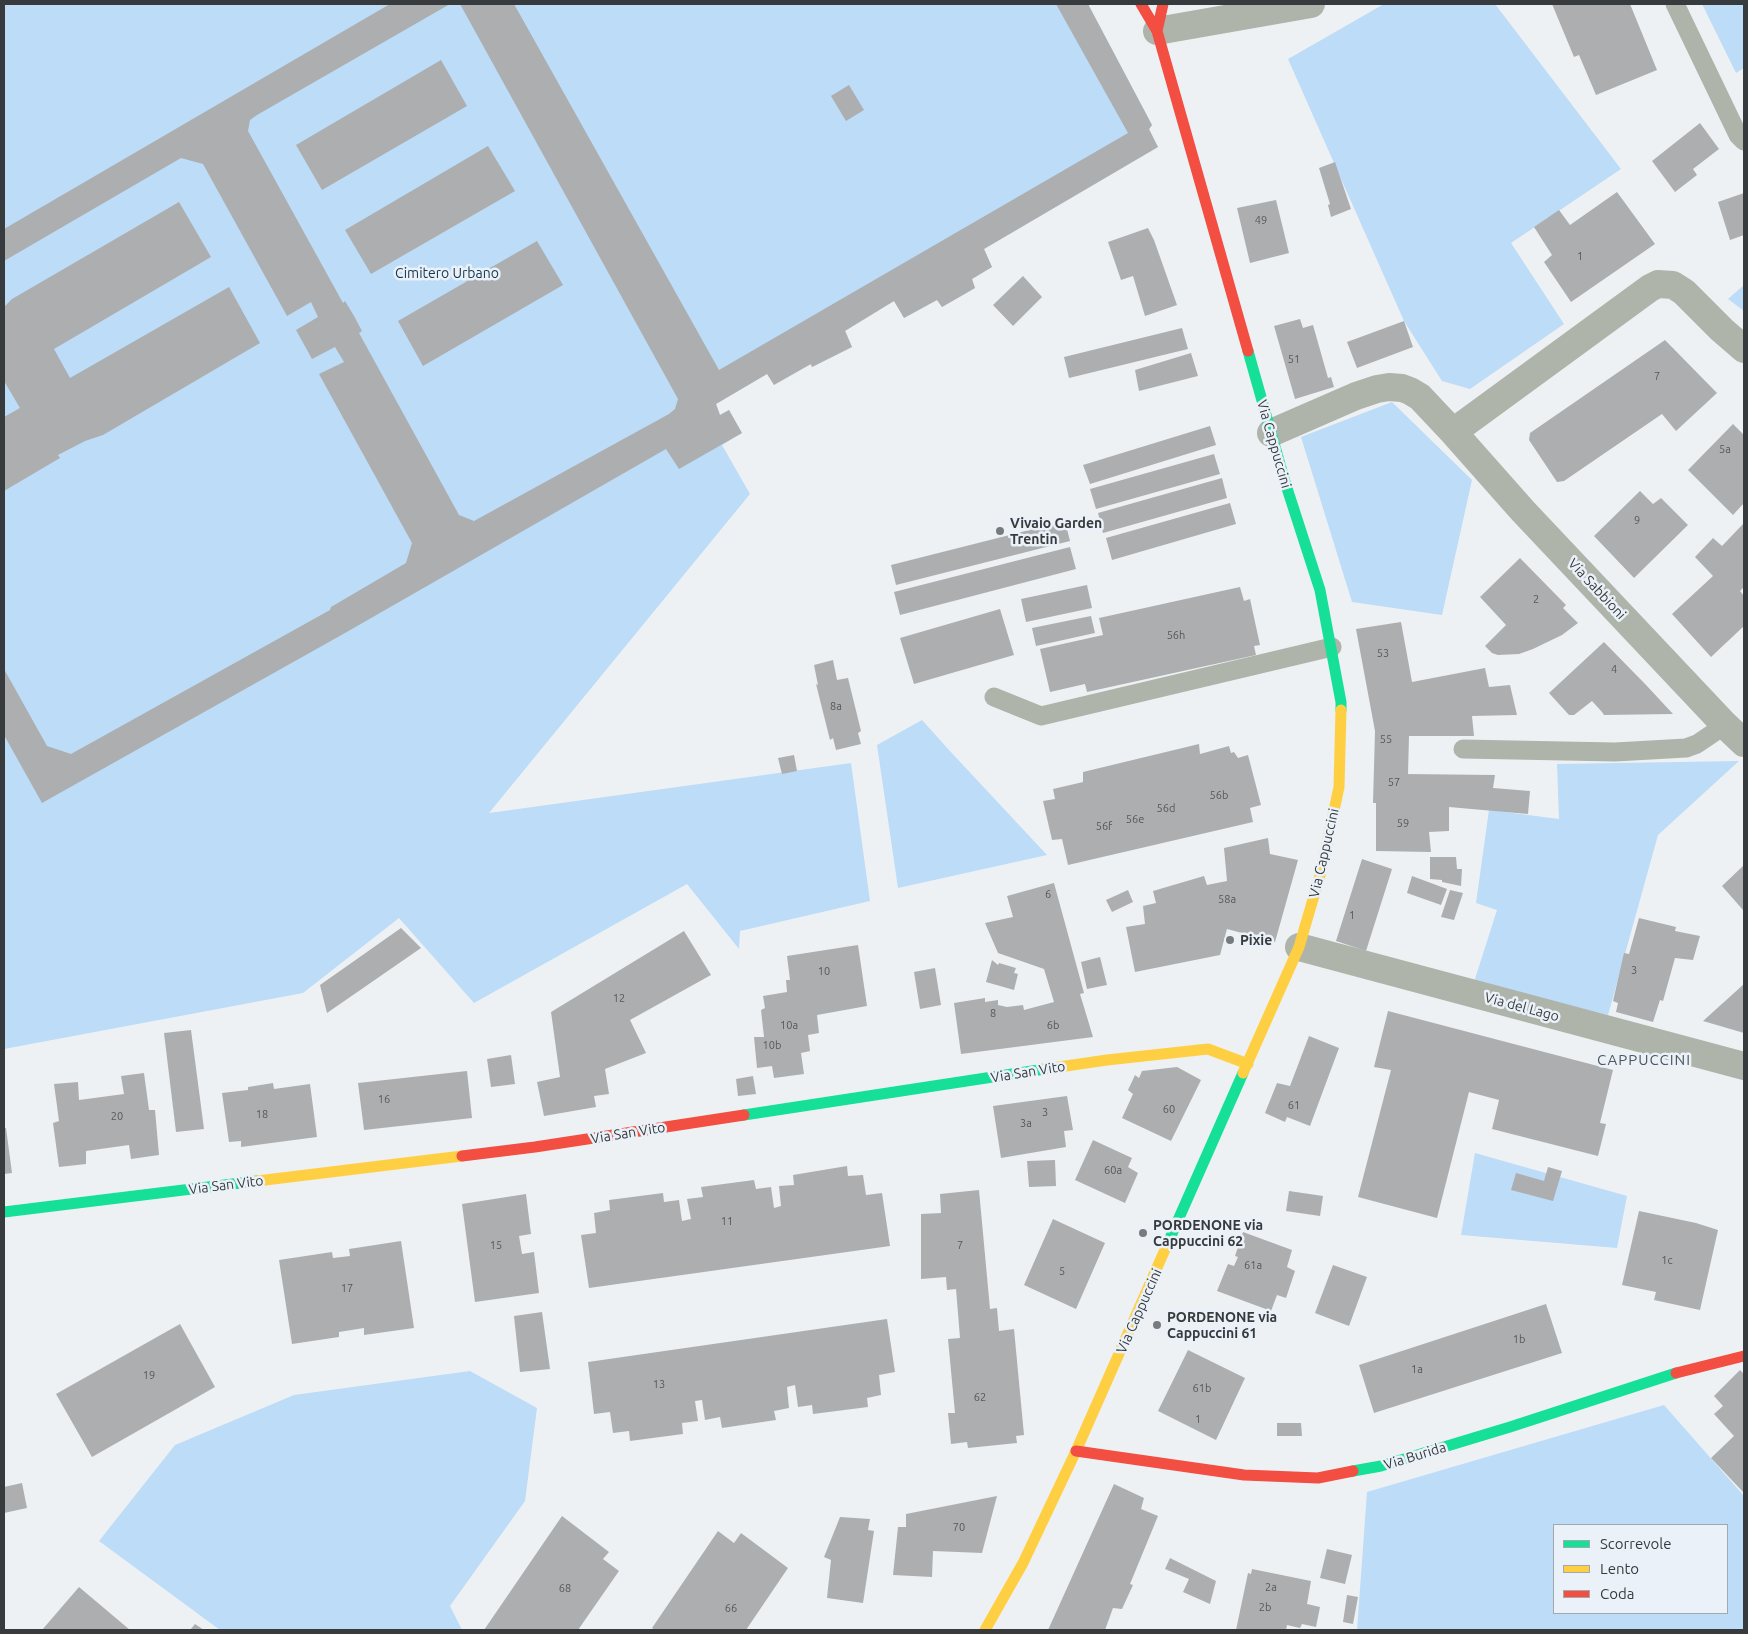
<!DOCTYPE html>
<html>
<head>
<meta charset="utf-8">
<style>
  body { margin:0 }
  #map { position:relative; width:1748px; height:1634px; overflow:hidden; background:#eef1f4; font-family:Ubuntu,sans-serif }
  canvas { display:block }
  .frame { position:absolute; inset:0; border:5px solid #383b3d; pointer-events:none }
  .legend { position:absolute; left:1553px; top:1524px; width:175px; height:90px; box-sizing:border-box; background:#eaf1f8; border:1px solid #a3a8ad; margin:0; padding:6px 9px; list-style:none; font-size:15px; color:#383b3d }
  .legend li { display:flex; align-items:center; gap:10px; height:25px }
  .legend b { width:25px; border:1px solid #a3a8ad }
</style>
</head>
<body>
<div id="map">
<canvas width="1748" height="1634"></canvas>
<div class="frame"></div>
<ul class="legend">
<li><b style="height:6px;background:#16e098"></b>Scorrevole</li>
<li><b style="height:6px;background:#ffcf43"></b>Lento</li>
<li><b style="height:6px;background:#f24e42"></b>Coda</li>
</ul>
</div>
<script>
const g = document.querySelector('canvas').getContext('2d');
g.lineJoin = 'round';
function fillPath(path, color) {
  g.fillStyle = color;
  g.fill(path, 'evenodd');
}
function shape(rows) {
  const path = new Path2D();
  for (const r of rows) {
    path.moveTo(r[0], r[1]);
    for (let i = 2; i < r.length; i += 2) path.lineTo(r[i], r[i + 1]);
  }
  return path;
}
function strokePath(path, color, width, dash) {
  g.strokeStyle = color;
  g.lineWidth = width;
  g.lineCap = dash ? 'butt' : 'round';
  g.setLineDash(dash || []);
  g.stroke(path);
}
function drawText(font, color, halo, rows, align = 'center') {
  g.font = font + ' Ubuntu,sans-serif';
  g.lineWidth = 5;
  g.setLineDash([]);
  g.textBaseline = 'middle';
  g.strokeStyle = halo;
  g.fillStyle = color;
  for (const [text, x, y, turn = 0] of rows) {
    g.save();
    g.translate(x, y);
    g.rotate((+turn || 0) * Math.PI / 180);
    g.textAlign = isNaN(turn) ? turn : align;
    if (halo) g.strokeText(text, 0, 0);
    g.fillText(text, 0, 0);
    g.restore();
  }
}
const green = shape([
  [4,4,1088,4,1152,125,1149,130,1158,147,984,249,992,267,972,279,975,288,942,307,937,300,904,318,894,301,845,330,852,347,812,367,810,364,767,374,716,404,720,415,729,410,742,433,722,445,750,494,489,813,851,763,870,901,740,931,739,949,687,884,474,1003,399,918,303,993,4,1049],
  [1384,4,1495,4,1621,169,1511,243,1564,324,1470,389,1442,381,1404,321,1288,59],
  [1702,4,1744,4,1744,68,1736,73],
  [1744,285,1744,311,1728,299],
  [1392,402,1472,480,1442,615,1352,602,1301,437],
  [922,720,949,750,1047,855,898,888,877,745],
  [1739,761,1658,835,1608,1015,1474,982,1497,910,1476,903,1489,810,1559,819,1557,764],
  [1475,1153,1627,1196,1617,1248,1461,1235],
  [470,1371,537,1408,525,1501,450,1606,462,1630,220,1630,99,1541,175,1445,294,1395],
  [1664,1405,1744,1496,1744,1630,1357,1630,1367,1492],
  [1554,1525,1727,1525,1727,1613,1554,1613]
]);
const building = shape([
  [390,4,450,4,257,115,250,120,248,131,343,303,345,301,354,316,362,331,359,333,459,515,474,521,669,414,675,409,678,399,460,4,514,4,719,370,1128,133,1056,4,1088,4,1152,125,1149,129,1158,147,984,249,992,267,972,279,975,288,942,307,937,300,904,318,894,301,845,331,852,347,812,367,811,364,774,385,767,374,716,404,720,415,729,410,742,433,679,469,666,449,345,633,42,803,4,735,4,669,47,746,71,754,330,610,331,607,406,563,412,543,319,374,344,362,335,347,312,359,296,330,318,317,311,302,287,316,203,164,181,158,4,261,4,229],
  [1552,4,1630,4,1657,70,1596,95,1579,55,1574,57],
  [441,60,467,106,322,190,296,145],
  [849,85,864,110,846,121,831,96],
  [1700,123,1719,149,1693,169,1697,175,1675,192,1652,161],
  [488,146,515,191,371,274,345,230],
  [1335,162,1351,209,1331,217,1328,205,1330,204,1319,168],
  [1617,192,1655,244,1571,302,1544,262,1552,255,1534,227,1559,210,1570,225],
  [1744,193,1744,235,1730,240,1718,202],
  [1276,200,1289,253,1250,263,1237,208],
  [179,202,211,257,54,349,70,378,229,287,260,343,103,435,85,441,58,455,60,458,4,491,4,417,20,408,4,381,4,307,12,299],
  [1148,228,1154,240,1177,305,1145,316,1133,276,1121,280,1108,242],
  [537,241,563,285,423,366,398,321],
  [1023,276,1042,297,1013,326,993,305],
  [1300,319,1303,328,1313,325,1328,378,1331,377,1334,387,1295,399,1274,326],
  [1404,321,1413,347,1357,368,1347,342],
  [1182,328,1188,349,1069,378,1064,357],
  [1665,340,1717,393,1676,431,1662,414,1564,481,1557,482,1529,440,1530,433],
  [1191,353,1198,376,1139,391,1135,370],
  [1733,424,1744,435,1744,503,1733,515,1688,470],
  [1210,426,1216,445,1090,484,1083,465],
  [1214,454,1220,474,1096,509,1090,489],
  [1222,478,1227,498,1103,533,1098,513],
  [1640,491,1653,504,1661,498,1688,525,1634,578,1594,536],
  [1230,503,1236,524,1112,560,1106,538],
  [1065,521,1070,541,896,585,891,565],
  [1743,524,1744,525,1744,587,1740,591,1744,596,1744,626,1711,657,1672,614,1713,576,1695,557,1713,538,1722,546],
  [1070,547,1076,569,900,615,894,592],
  [1520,558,1566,605,1563,608,1578,623,1562,635,1533,649,1519,654,1498,655,1492,653,1485,646,1506,625,1480,597],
  [1087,585,1092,608,1026,622,1021,599],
  [1240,587,1244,601,1250,599,1260,645,1254,646,1256,655,1087,692,1085,684,1050,692,1040,649,1103,635,1099,618],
  [1000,609,1014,655,914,684,900,638],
  [1091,616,1095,633,1036,646,1032,628],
  [1401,622,1412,682,1485,668,1489,687,1510,685,1517,715,1472,716,1474,736,1409,736,1408,774,1495,775,1493,788,1530,791,1528,814,1449,807,1449,831,1429,832,1431,852,1376,851,1376,803,1373,803,1375,731,1356,629],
  [1604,642,1647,686,1673,714,1604,715,1602,712,1592,701,1574,715,1569,715,1549,693],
  [833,660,837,680,848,678,861,731,858,733,861,744,836,750,833,738,830,740,816,684,818,685,814,665],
  [1199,744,1200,754,1229,746,1231,753,1234,752,1238,758,1248,755,1261,805,1250,808,1253,822,1068,865,1062,839,1052,840,1043,801,1055,799,1053,789,1083,782,1083,772],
  [794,755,797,771,782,774,778,758],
  [1268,838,1270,854,1298,860,1275,942,1227,929,1220,955,1135,972,1126,927,1145,924,1143,906,1156,903,1153,891,1204,876,1207,885,1227,881,1224,848],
  [1430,857,1456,857,1457,869,1462,869,1461,886,1442,882,1442,880,1430,879],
  [1362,859,1392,869,1366,951,1336,941],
  [1744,865,1744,909,1743,910,1722,886],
  [1412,876,1447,889,1441,905,1407,893],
  [1054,883,1084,993,1080,994,1093,1037,961,1054,954,1003,985,998,985,1002,998,1000,998,1005,1007,1007,1023,1005,1024,1010,1054,1002,1044,969,998,953,985,923,1013,917,1007,896],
  [1128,890,1133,902,1112,912,1106,900],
  [1450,890,1463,893,1454,920,1441,917],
  [1639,918,1676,927,1675,931,1700,936,1693,960,1675,958,1663,1001,1660,1000,1653,1022,1616,1012,1618,1003,1613,1001,1624,953,1629,954],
  [401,928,421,948,327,1013,320,985],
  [684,931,711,975,630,1020,646,1053,605,1069,609,1094,594,1096,596,1107,544,1116,537,1082,560,1077,551,1012],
  [858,945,867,1006,817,1015,819,1033,808,1035,810,1051,801,1053,804,1074,774,1078,772,1066,757,1068,754,1037,764,1037,761,1010,765,1008,763,996,787,992,786,980,790,980,787,956],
  [1100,957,1107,985,1087,989,1081,962],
  [992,960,998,965,999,963,1016,968,1014,973,1018,974,1014,990,986,982],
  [935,968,941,1005,920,1009,914,972],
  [1744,984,1744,1033,1703,1021],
  [1388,1011,1613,1070,1600,1123,1606,1124,1598,1156,1492,1129,1499,1100,1469,1092,1437,1218,1358,1197,1391,1070,1374,1067],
  [191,1030,204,1129,176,1132,164,1033],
  [1309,1036,1339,1048,1310,1126,1287,1117,1285,1122,1265,1113,1277,1083,1290,1086],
  [511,1055,515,1084,491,1087,487,1059],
  [1177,1067,1201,1080,1171,1141,1122,1118,1133,1094,1128,1090,1135,1075,1139,1078,1142,1071],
  [467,1071,472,1118,364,1130,358,1083],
  [144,1073,149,1110,155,1110,159,1155,131,1159,129,1145,86,1151,86,1164,59,1167,53,1123,59,1121,54,1084,78,1082,79,1100,124,1094,121,1076],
  [753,1076,756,1094,738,1096,736,1079],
  [273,1083,274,1089,310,1084,317,1137,241,1147,241,1141,229,1142,222,1093,248,1090,248,1087],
  [1067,1096,1073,1130,1064,1131,1066,1147,1001,1158,993,1106],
  [4,1128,6,1128,12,1173,4,1174],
  [1093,1140,1132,1158,1128,1167,1138,1173,1125,1203,1075,1180],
  [1055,1160,1056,1186,1029,1187,1027,1161],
  [847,1166,848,1176,863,1175,866,1195,882,1193,890,1246,589,1288,581,1235,596,1233,594,1213,610,1210,609,1200,663,1193,664,1202,679,1200,682,1221,691,1219,687,1199,703,1197,701,1187,754,1180,756,1189,771,1187,774,1208,781,1206,779,1186,794,1185,793,1175],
  [1548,1167,1562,1171,1553,1201,1511,1190,1516,1173,1544,1181],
  [979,1190,990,1309,997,1308,999,1331,1014,1329,1024,1435,1016,1436,1017,1443,968,1448,967,1442,951,1444,948,1413,955,1413,948,1339,960,1338,956,1289,947,1290,946,1277,921,1279,921,1214,941,1213,940,1194],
  [1289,1191,1323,1196,1320,1216,1286,1211],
  [526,1194,531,1234,519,1236,522,1254,534,1252,539,1293,475,1302,462,1204],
  [1639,1211,1696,1223,1718,1230,1700,1310,1654,1300,1656,1292,1622,1285],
  [1053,1219,1105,1243,1076,1309,1024,1285],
  [1243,1232,1292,1250,1287,1267,1295,1271,1286,1298,1277,1295,1271,1311,1217,1291,1228,1264,1234,1266,1238,1257,1235,1256],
  [401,1241,414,1328,364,1335,364,1328,339,1332,339,1337,292,1344,279,1260,332,1252,333,1258,350,1256,349,1249],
  [1333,1265,1367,1277,1349,1326,1315,1313],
  [1546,1304,1562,1353,1374,1413,1359,1365],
  [542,1312,550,1369,520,1372,514,1316],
  [887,1319,895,1372,879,1375,881,1395,867,1398,868,1407,813,1414,812,1405,798,1407,795,1385,787,1387,789,1408,774,1411,776,1420,722,1428,720,1417,705,1420,702,1400,695,1401,698,1421,682,1423,683,1434,630,1441,629,1431,613,1433,610,1412,594,1414,588,1362],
  [180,1324,215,1387,92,1457,56,1394],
  [1188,1350,1245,1378,1216,1440,1158,1411],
  [1740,1370,1744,1374,1744,1493,1711,1458,1734,1436,1714,1414,1723,1406,1714,1396],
  [1277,1423,1301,1423,1302,1436,1277,1436],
  [22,1483,27,1508,4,1513,4,1487],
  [1114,1484,1144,1498,1141,1509,1158,1516,1130,1584,1133,1585,1122,1609,1113,1608,1105,1630,1048,1630],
  [997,1496,982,1553,933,1551,932,1577,893,1575,898,1527,906,1527,906,1514],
  [562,1516,609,1552,603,1559,619,1571,578,1630,484,1630],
  [840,1517,870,1519,868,1530,874,1531,863,1603,827,1598,831,1560,824,1557],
  [718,1531,734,1543,741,1533,788,1568,746,1630,655,1630,652,1628],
  [1327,1549,1352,1555,1345,1584,1320,1578],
  [1170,1558,1216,1581,1210,1604,1183,1592,1189,1579,1165,1569],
  [1252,1569,1311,1581,1307,1604,1320,1607,1316,1627,1302,1624,1300,1628,1287,1625,1286,1630,1236,1630,1248,1573,1251,1574],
  [79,1587,130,1630,42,1630],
  [1347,1595,1358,1597,1353,1624,1343,1622],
  [195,1624,204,1630,190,1630]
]);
const lane = shape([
  [1675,4,1738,135,1744,141],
  [994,697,1041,716,1332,647],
  [1463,749,1615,752,1686,748,1697,744,1725,725]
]);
const street = shape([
  [1157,31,1311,4],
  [1453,432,1650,288,1658,284,1673,285,1684,292,1722,330,1744,349],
  [1271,433,1356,396,1377,389,1389,387,1402,388,1410,391,1420,397,1453,432,1523,511,1725,725,1744,743],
  [1299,947,1744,1066]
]);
const fast = shape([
  [1248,351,1285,482,1320,590,1341,702,1341,710],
  [744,1115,1045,1069],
  [4,1212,257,1181],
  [1167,1245,1243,1073],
  [1353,1471,1381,1466,1510,1427,1676,1373]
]);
const slow = shape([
  [1045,1069,1107,1060,1208,1049,1248,1064],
  [1243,1073,1299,947,1321,872,1339,787,1341,710],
  [257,1181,462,1156],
  [985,1630,1023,1563,1076,1451,1167,1245]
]);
const jam = shape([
  [1141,4,1157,31,1163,4],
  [1157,31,1248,351],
  [462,1156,535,1147,744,1115],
  [1676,1373,1744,1356],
  [1076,1451,1244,1475,1318,1478,1353,1471]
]);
const markers = [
  [1000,531,5,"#787b7d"],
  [1230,940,5,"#787b7d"],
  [1143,1233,5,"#787b7d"],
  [1157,1325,5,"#787b7d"]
];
const numberNames = [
  ["49",1261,220],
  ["1",1580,256],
  ["51",1294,359],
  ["7",1657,376],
  ["5a",1725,449],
  ["9",1637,520],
  ["2",1536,599],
  ["56h",1176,635],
  ["53",1383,653],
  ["4",1614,669],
  ["8a",836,706],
  ["55",1386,739],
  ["57",1394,782],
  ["56b",1219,795],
  ["56d",1166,808],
  ["56e",1135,819],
  ["59",1403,823],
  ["56f",1104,826],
  ["6",1048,894],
  ["58a",1227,899],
  ["1",1352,915],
  ["3",1634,970],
  ["10",824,971],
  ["12",619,998],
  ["8",993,1013],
  ["10a",789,1025],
  ["6b",1053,1025],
  ["10b",772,1045],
  ["16",384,1099],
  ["61",1294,1105],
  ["60",1169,1109],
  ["3",1045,1112],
  ["18",262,1114],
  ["20",117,1116],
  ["3a",1026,1123],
  ["60a",1113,1170],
  ["11",727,1221],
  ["15",496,1245],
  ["7",960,1245],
  ["1c",1667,1260],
  ["61a",1253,1265],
  ["5",1062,1271],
  ["17",347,1288],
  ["1b",1519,1339],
  ["1a",1417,1369],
  ["19",149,1375],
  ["13",659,1384],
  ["61b",1202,1388],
  ["62",980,1397],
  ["1",1198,1419],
  ["70",959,1527],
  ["2a",1271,1587],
  ["68",565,1588],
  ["2b",1265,1607],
  ["66",731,1608]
];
const parkNames = [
  ["Cimitero Urbano",447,273]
];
const streetNames = [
  ["Via Cappuccini",1274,444,74],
  ["Via Sabbioni",1597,589,47],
  ["Via Cappuccini",1324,853,-77],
  ["Via del Lago",1522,1007,15],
  ["Via San Vito",1028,1072,-9],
  ["Via San Vito",628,1133,-9],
  ["Via San Vito",226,1185,-7],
  ["Via Cappuccini",1139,1311,-66],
  ["Via Burida",1415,1456,-17]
];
const poiNames = [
  ["Vivaio Garden",1010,523],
  ["Trentin",1010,539],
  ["Pixie",1240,940],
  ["PORDENONE via",1153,1225],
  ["Cappuccini 62",1153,1241],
  ["PORDENONE via",1167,1317],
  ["Cappuccini 61",1167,1333]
];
const neighbourhoodNames = [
  ["CAPPUCCINI",1644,1060]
];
fillPath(green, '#bcdcf7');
fillPath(building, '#adaeb0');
strokePath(lane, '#aeb4a9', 19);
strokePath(street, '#aeb4a9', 28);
strokePath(fast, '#16e098', 11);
strokePath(slow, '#ffcf43', 11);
strokePath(jam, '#f24e42', 11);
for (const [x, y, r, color] of markers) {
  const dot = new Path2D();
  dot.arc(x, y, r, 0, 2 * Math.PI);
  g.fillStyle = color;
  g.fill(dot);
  strokePath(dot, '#eaf1f8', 2);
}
drawText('11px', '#55585a', null, numberNames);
drawText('14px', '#173751', '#eaf1f8', parkNames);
drawText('14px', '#383b3d', '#eaf1f8', streetNames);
drawText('bold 14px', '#383b3d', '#eaf1f8', poiNames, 'left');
g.letterSpacing = '1px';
drawText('15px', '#50565b', '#eaf1f8', neighbourhoodNames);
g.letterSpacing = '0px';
</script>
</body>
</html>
